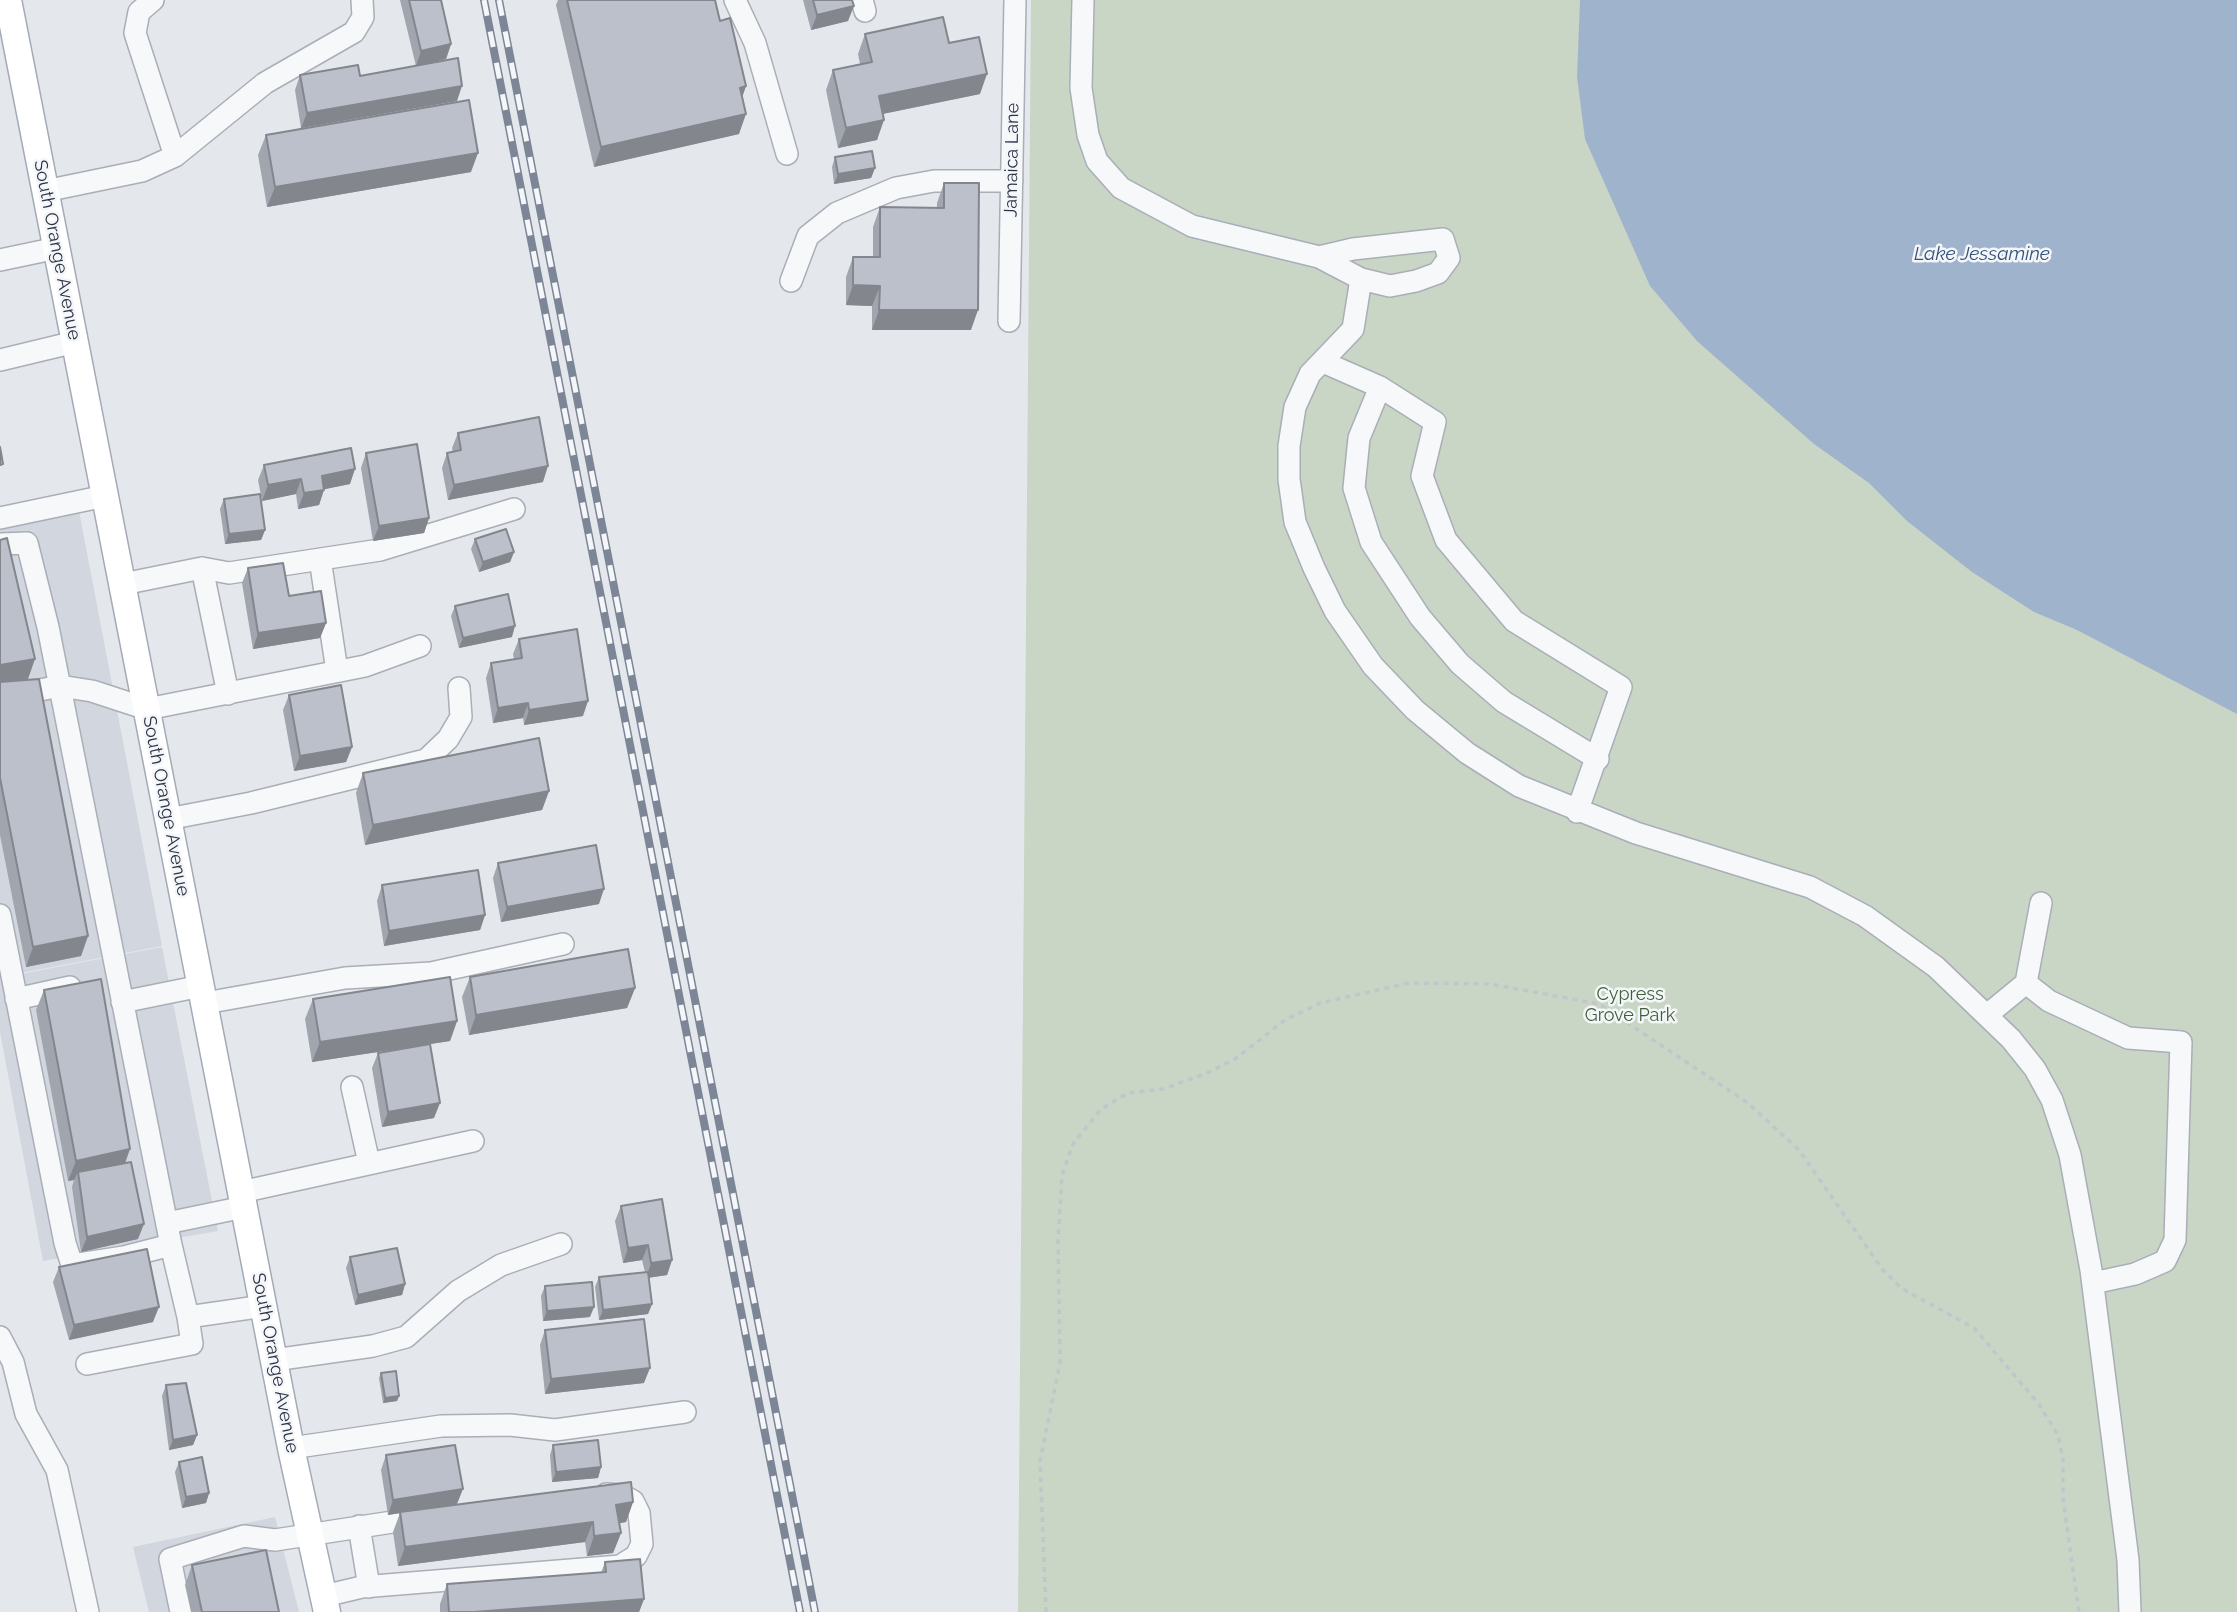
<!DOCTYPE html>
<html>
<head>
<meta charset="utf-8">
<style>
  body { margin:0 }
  canvas { display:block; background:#e4e7ec }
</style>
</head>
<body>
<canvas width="2237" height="1612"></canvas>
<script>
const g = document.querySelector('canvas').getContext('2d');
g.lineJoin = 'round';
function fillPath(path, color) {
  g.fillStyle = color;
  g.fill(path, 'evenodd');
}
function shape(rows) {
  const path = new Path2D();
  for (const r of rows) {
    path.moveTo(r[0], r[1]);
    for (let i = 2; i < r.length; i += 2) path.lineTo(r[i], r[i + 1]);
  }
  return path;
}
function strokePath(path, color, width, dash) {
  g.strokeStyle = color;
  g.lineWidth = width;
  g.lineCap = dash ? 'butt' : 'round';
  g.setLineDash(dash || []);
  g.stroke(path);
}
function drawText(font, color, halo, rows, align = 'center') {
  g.font = font + ' Raleway,sans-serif';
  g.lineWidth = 5;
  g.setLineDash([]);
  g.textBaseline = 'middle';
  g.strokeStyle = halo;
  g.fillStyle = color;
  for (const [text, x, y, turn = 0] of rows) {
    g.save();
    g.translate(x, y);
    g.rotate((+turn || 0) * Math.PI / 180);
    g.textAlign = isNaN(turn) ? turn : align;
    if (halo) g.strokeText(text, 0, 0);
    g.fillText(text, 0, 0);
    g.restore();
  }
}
const built = shape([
  [79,511,162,946,0,977,0,527],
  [162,947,218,1231,43,1261,0,1032,0,978],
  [275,1517,299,1612,149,1612,133,1547]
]);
const green = shape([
  [1031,0,2237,0,2237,1612,1018,1612]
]);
const water = shape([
  [1580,0,2237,0,2237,714,2077,630,2034,612,1972,572,1907,521,1869,483,1814,444,1697,341,1650,286,1585,139,1577,77]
]);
const path = shape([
  [1046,1612,1040,1461,1060,1363,1058,1240,1062,1175,1073,1144,1101,1109,1128,1093,1163,1089,1207,1073,1235,1059,1285,1020,1320,1003,1409,983,1490,984,1599,1004,1748,1103,1799,1150,1882,1269,1901,1288,1974,1328,2038,1403,2058,1435,2063,1459,2063,1499,2079,1612]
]);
const minor = shape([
  [153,0,139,12,135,33,175,156],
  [735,0,755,43,787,154],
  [862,0,865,11],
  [1083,0,1081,88,1088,135,1097,161,1121,188,1192,226,1319,257,1361,279,1390,286,1416,281,1438,273,1449,258,1443,239,1353,249,1319,257],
  [45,191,142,171,175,156,265,83,354,32,363,17,362,0],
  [0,260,57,248],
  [1361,279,1353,329,1310,374,1295,407,1289,446,1289,479,1295,522,1314,568,1335,611,1373,666,1415,710,1467,753,1519,786,1636,833,1810,887,1865,916,1936,967,2011,1039,2035,1069,2052,1100,2070,1155,2091,1270,2128,1560,2130,1612],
  [791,281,808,236,837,213,896,188,934,181,1012,181],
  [1009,321,1015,0],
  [0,360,75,342],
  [1323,362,1380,387,1435,422,1422,476,1446,540,1514,621,1621,687,1577,812],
  [1380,387,1359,438,1354,488,1371,542,1420,617,1460,664,1504,702,1598,759],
  [0,518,105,496],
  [0,544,27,543,48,627,171,1245,124,1257,72,1265,65,1243,0,915],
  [320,559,337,671],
  [202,568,228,694],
  [123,584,202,568,229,573,380,550,514,509],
  [0,698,60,686,92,691,147,709,365,666,420,646],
  [168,819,251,803,426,760,448,739,461,717,459,688],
  [2041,903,2026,983,2049,1001,2128,1038,2181,1042,2175,1240,2165,1261,2135,1274,2093,1283],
  [16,999,70,987],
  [122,1002,201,986],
  [205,1003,345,978,431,973,563,944],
  [1987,1015,2026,983],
  [352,1087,369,1163],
  [241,1192,473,1141],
  [167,1223,244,1207],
  [171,1245,188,1317,264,1306],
  [0,1337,13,1362,26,1414,57,1470,88,1612],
  [274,1360,373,1346,406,1337,458,1291,501,1265,561,1244],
  [87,1364,192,1344,188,1317],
  [291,1448,441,1426,510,1425,555,1430,685,1412],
  [359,1526,369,1587],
  [324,1596,362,1587,620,1566,636,1556,642,1544,639,1513,633,1501,622,1495,606,1494],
  [181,1612,170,1559,244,1536,275,1540,425,1517]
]);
const major = shape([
  [8,0,291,1448,327,1612]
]);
const rail = shape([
  [484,0,800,1612],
  [499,0,815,1612]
]);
const wall = shape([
  [400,0,441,0,451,44,446,59,424,64,457,101,301,128,295,90,300,75,360,76,416,66],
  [558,0,715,0,720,21,746,86,742,97,739,134,594,167,556,5],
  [803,0,852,0,848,21,811,30],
  [865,34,949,43,980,94,883,114,877,140,838,148,826,90,833,70,860,64,858,54],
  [266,135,471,172,267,207,258,155],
  [835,157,875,168,871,178,834,184,832,167],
  [944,183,971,330,872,330,872,306,846,305,846,277,853,257,873,257,873,227,880,207,937,208,937,203],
  [458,433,543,482,448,500,442,468,447,453,453,452,452,448],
  [366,453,429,518,424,533,373,541,361,468],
  [264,465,350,484,324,489,319,505,298,509,296,494,262,501,258,480],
  [224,499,265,530,261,540,225,544,220,509],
  [475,539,514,552,510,562,479,572,471,549],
  [0,540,28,679,16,681,88,936,81,956,26,967,0,835],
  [248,568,326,623,320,638,253,649,242,583],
  [455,606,512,637,459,648,451,616],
  [519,639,583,716,524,725,523,718,493,723,486,678,491,663,514,659,513,654],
  [289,695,352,747,346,762,294,771,283,710],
  [363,773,549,791,542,810,365,845,356,793],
  [498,863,599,904,501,922,493,878],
  [382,885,485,915,480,930,384,946,377,901],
  [470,977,635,988,627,1008,469,1035,462,997],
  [44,990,124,1163,138,1239,81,1252,72,1187,74,1180,68,1181,36,1010],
  [313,999,457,1021,450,1041,312,1062,305,1019],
  [378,1053,434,1118,382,1127,372,1068],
  [621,1206,672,1260,667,1275,648,1278,652,1304,648,1314,599,1320,595,1287,599,1277,645,1272,642,1260,623,1263,615,1221],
  [350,1257,405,1284,402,1295,355,1305,346,1268],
  [59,1267,153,1322,69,1340,53,1282],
  [545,1286,590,1317,543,1321,541,1296],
  [545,1330,644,1383,545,1394,540,1345],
  [381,1373,399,1396,397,1401,383,1403,379,1378],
  [166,1385,197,1435,193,1445,169,1450,162,1396],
  [553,1445,601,1467,598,1478,552,1482,550,1455],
  [386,1455,457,1504,410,1511,633,1502,626,1522,619,1523,621,1533,613,1553,587,1556,585,1542,398,1566,393,1532,400,1513,388,1515,381,1470],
  [179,1462,209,1493,206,1503,182,1508,175,1472],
  [605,1562,644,1599,639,1612,440,1612,440,1604,447,1584,601,1573],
  [192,1565,279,1612,191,1612,185,1585]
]);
const shadedWall = shape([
  [854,6,848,21,811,30,817,15],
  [451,44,446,59,416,66,421,51],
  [987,74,980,94,872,116,879,96],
  [462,86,457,101,301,128,307,113],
  [746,86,739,106,740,88],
  [746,114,739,134,594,167,601,147],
  [884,120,877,140,838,148,846,128],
  [478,153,471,172,267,207,275,187],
  [875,168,871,178,834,184,838,174],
  [853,285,880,286,872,306,846,305],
  [879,310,978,310,971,330,872,330],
  [548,466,543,482,448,500,454,485],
  [355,469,350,484,316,491,322,476],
  [301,479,296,494,262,501,268,485],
  [324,490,319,505,298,509,304,493],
  [429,518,424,533,373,541,379,526],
  [265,530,261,540,225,544,229,534],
  [514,552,510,562,479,572,483,562],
  [326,623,320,638,253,649,258,633],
  [515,626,512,637,459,648,463,638],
  [35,659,28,679,0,684,0,665],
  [588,701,583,716,524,725,529,710],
  [528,703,523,718,493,723,498,708],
  [352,747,346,762,294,771,300,756],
  [549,791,542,810,365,845,373,825],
  [604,889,599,904,501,922,507,907],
  [485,915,480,930,384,946,389,931],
  [88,936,81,956,26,967,33,947],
  [635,988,627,1008,469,1035,476,1015],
  [457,1021,450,1041,312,1062,320,1042],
  [440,1103,434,1118,382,1127,388,1112],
  [130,1149,123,1169,78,1172,74,1180,68,1181,76,1161],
  [144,1224,138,1239,81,1252,87,1237],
  [648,1245,642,1260,623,1263,628,1248],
  [672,1260,667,1275,646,1278,651,1263],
  [405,1284,402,1295,355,1305,358,1295],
  [652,1304,648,1314,599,1320,603,1310],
  [159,1307,153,1322,69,1340,74,1325],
  [594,1307,590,1317,543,1321,547,1311],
  [650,1368,644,1383,545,1394,551,1379],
  [399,1396,397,1401,383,1403,385,1398],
  [197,1435,193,1445,169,1450,173,1440],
  [601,1467,598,1478,552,1482,556,1472],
  [463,1489,457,1504,388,1515,393,1500],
  [209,1493,206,1503,182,1508,186,1497],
  [633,1502,626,1522,609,1525,616,1505],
  [593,1522,585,1542,398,1566,405,1547],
  [621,1533,613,1553,587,1556,594,1536],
  [644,1599,639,1612,474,1612]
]);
const building = shape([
  [409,0,441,0,451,44,421,51,409,0],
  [567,0,715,0,720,21,730,18,746,86,740,88,746,114,601,147,567,0],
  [813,0,852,0,854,6,817,15,813,0],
  [943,17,949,43,979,37,987,74,879,96,884,120,846,128,833,70,872,62,865,34,943,17],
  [458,58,462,86,307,113,300,75,358,65,360,76,458,58],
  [469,100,478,153,275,187,266,135,469,100],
  [872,151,875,168,838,174,835,157,872,151],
  [944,183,979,183,978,310,879,310,880,286,853,285,853,257,880,257,880,207,944,208,944,183],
  [539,417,548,466,454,485,447,453,461,450,458,433,539,417],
  [417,444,429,518,379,526,366,453,417,444],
  [0,447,3,464,0,465,0,447],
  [351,448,355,469,322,476,324,490,304,493,301,479,268,485,264,465,351,448],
  [260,494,265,530,229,534,224,499,260,494],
  [506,529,514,552,483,562,475,539,506,529],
  [7,538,35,659,0,665,0,540,7,538],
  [283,563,289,596,321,591,326,623,258,633,248,568,283,563],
  [508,594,515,626,463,638,455,606,508,594],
  [577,629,588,701,529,710,528,703,498,708,491,663,522,658,519,639,577,629],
  [39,679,88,936,33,947,0,778,0,682,39,679],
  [341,685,352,747,300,756,289,695,341,685],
  [539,738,549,791,373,825,363,773,539,738],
  [596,845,604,889,507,907,498,863,596,845],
  [478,870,485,915,389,931,382,885,478,870],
  [628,949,635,988,476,1015,470,977,628,949],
  [450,977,457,1021,320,1042,313,999,450,977],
  [101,979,130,1149,76,1161,44,990,101,979],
  [430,1044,440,1103,388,1112,378,1053,430,1044],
  [131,1162,144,1224,87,1237,78,1172,131,1162],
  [662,1199,672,1260,651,1263,648,1245,628,1248,621,1206,662,1199],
  [397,1248,405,1284,358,1295,350,1257,397,1248],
  [147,1249,159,1307,74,1325,59,1267,147,1249],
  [648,1272,652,1304,603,1310,599,1277,648,1272],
  [592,1282,594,1307,547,1311,545,1286,592,1282],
  [644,1319,650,1368,551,1379,545,1330,644,1319],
  [396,1371,399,1396,385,1398,381,1373,396,1371],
  [186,1383,197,1435,173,1440,166,1385,186,1383],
  [598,1440,601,1467,556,1472,553,1445,598,1440],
  [455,1445,463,1489,393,1500,386,1455,455,1445],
  [202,1457,209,1493,186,1497,179,1462,202,1457],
  [631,1482,633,1502,616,1505,621,1533,594,1536,593,1522,405,1547,400,1512,631,1482],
  [266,1550,279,1612,202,1612,192,1565,266,1550],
  [640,1559,644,1599,474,1612,449,1612,447,1584,606,1572,605,1562,640,1559]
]);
const streetNames = [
  ["Jamaica Lane",1012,160,-89],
  ["South Orange Avenue",57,250,79],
  ["South Orange Avenue",166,806,79],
  ["South Orange Avenue",275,1363,79]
];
const parkNames = [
  ["Cypress",1630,995],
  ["Grove Park",1630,1016]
];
const waterNames = [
  ["Lake Jessamine",1982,254]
];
fillPath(built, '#d2d6de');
fillPath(green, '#c9d6c5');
fillPath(water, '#9fb4cc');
strokePath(minor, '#a9aeb7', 24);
strokePath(major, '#a3abb8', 29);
strokePath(path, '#c2c5cb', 3.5, [5, 5]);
strokePath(minor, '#f7f8fa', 21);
strokePath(major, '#fff', 26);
strokePath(rail, '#7d8696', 8);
strokePath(rail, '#f4f6f9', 5, [16]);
fillPath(wall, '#a1a5ae');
fillPath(shadedWall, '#83868d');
fillPath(building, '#bbc0ca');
strokePath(building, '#83868d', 2);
drawText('18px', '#2b3445', '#f4f6f9', streetNames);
drawText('18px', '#3f6138', '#f4f6f9', parkNames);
drawText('italic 19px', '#34527a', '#f4f6f9', waterNames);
</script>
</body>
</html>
